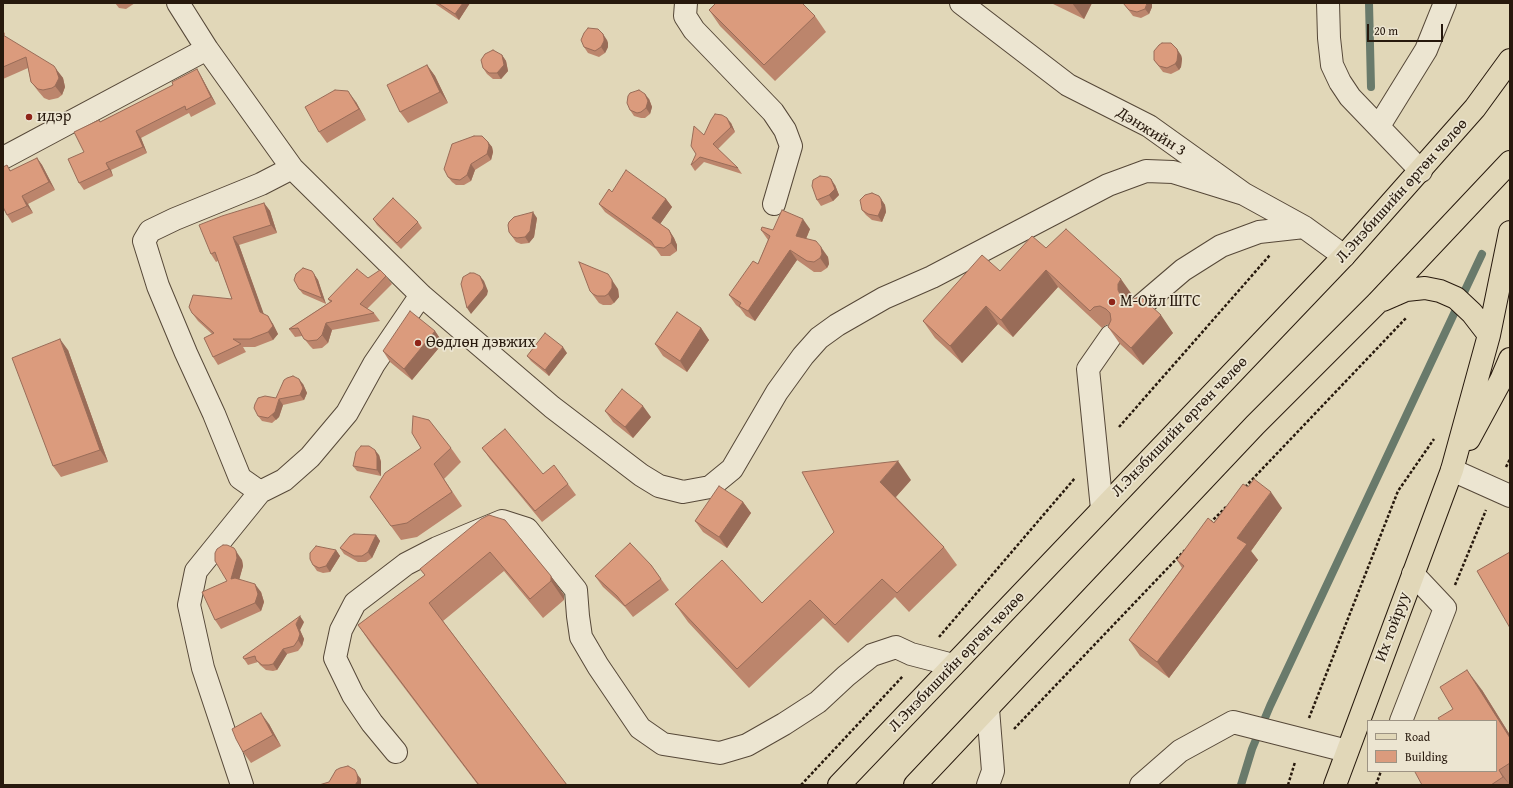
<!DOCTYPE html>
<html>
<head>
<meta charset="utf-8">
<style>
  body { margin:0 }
  #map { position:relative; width:1513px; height:788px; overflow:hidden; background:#e1d7b8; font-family:"Gentium Book Plus",serif }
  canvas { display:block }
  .frame { position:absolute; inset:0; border:4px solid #27190d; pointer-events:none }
  .legend { position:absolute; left:1367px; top:720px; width:130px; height:52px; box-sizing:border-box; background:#ece5d1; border:1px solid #9d9383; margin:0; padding:5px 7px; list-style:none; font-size:12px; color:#27190d }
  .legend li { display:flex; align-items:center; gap:8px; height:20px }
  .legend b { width:20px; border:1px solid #9d9383 }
  .scale { position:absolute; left:1367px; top:24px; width:76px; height:18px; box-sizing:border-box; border:2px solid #27190d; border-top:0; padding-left:5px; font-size:12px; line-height:14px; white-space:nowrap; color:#27190d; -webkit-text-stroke:3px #ece5d1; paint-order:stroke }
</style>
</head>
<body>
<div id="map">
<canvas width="1513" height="788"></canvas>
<div class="frame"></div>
<ul class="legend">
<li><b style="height:5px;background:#e1d7b8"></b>Road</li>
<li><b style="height:11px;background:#db9b7d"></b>Building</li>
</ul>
<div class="scale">20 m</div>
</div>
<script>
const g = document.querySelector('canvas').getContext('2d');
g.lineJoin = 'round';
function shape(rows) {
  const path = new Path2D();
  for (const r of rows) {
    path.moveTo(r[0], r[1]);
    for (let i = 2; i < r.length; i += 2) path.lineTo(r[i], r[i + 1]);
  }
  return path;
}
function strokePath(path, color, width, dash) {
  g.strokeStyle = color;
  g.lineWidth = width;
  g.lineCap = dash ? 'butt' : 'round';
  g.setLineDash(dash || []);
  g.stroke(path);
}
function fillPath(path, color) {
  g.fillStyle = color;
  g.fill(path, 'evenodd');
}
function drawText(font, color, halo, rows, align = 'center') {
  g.font = font + ' "Gentium Book Plus",serif';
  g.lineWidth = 3.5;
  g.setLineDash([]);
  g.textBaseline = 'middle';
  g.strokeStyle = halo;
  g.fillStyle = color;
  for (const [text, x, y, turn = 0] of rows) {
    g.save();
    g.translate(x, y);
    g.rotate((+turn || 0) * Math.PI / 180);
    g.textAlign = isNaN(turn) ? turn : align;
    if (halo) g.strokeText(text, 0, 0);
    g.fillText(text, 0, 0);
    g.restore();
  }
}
const stream = shape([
  [1369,3,1371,87],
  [1241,785,1252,749,1270,706,1482,254]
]);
const path = shape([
  [1119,427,1270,255],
  [1506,467,1510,459],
  [1245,487,1407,317],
  [1210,523,1226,507],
  [1455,585,1486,510],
  [939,637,1075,478],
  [1309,718,1398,491,1434,439],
  [1014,729,1185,550],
  [801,785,903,676],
  [1288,785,1295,762],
  [1376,785,1381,771]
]);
const minor = shape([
  [178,3,207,49],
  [686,3,685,16,694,30,773,112,785,130,791,146,774,204],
  [961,3,1068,85,1149,126,1244,194,1304,227,1344,256],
  [1328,3,1329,38,1332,65,1340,82,1350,97,1421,171],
  [1379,126,1426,50,1445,3],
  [3,158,207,49,292,168,421,295,552,407,641,475,659,486,683,492,710,487,732,469,777,392,803,356,819,338,837,325,884,298,932,277,1108,185,1146,171,1173,172,1244,194],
  [292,168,261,184,175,219,150,231,144,241,158,286,186,353,214,414,240,478,260,492,284,480,310,457,347,413,374,364,421,295],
  [1142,305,1183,270,1221,246,1259,232,1304,227],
  [1452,470,1510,496],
  [1102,509,1088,369,1111,336],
  [988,709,993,771,988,785],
  [1401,721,1445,608,1413,574],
  [396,752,372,723,353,695,335,658,341,630,355,603,406,564,437,548,502,521,527,529,576,590,578,616,581,637,598,666,640,728,663,744,720,753,747,745,784,724,818,702,846,676,872,655,896,647,911,654,953,665],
  [242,785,203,668,189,605,196,571,260,492],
  [1141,785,1180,751,1233,722,1347,751]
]);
const major = shape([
  [1383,300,1406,290,1425,288,1440,291,1456,298,1472,313,1489,335],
  [1469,439,1501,380,1510,359],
  [839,785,1344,256,1475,108,1510,60],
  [915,785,1255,425,1377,303,1510,162],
  [1335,785,1452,470,1489,335,1510,232]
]);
const wall = shape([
  [115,3,135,3,126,9,119,8],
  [434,3,470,3,459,20],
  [1051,3,1092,3,1084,19],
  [1124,4,1152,7,1149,14,1141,18,1133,16],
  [709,10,815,16,826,32,775,81,720,26],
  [3,30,5,34,4,36,56,69,63,78,65,87,62,95,58,98,49,100,44,98,38,91,31,82,28,68,3,79],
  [607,40,608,47,605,53,599,57,588,53,584,47],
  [502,55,506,61,508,71,501,79,493,79,487,74,483,68],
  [1181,55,1182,59,1181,67,1179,70,1171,74,1163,72,1154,60],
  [427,65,435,76,448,103,408,123,400,112],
  [197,69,201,76,216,104,191,117,189,113,141,138,147,153,111,170,113,176,84,190,79,183,84,152,100,122,173,85],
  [649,99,652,107,650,114,645,118,641,118,634,116,630,110],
  [356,102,366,120,327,143,319,132],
  [731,123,735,132,718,149,738,168,742,174,704,162,695,171,691,165],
  [488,142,492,147,493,152,491,160,475,170,471,181,464,185,456,185,452,182,448,177],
  [37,158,42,165,55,190,28,204,33,213,12,223,7,215,7,165,11,171],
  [835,185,839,195,833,201,821,206,817,200],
  [612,192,666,199,672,207,660,224,669,230,674,238,677,245,677,251,670,256,661,256,656,249,605,212,599,204],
  [879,196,885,205,886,212,882,222,872,220,866,215,862,210],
  [264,203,270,211,277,233,239,245,263,313,273,324,278,334,273,340,255,347,243,347,246,352,218,365,213,357,212,334,198,321,192,313,232,299,218,261,216,262,211,254],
  [537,218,534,237,529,243,521,244,516,242,509,232],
  [373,219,418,222,422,228,401,249,377,225],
  [810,229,806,239,828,257,829,264,827,268,821,272,814,272,797,260,755,321,746,316,740,308,736,305,729,295,758,264,768,240,761,230],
  [1046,248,1133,296,1131,300,1173,333,1143,365,1120,344,1108,327,1110,324,1106,325,1102,328,1058,287,1013,337,998,324,962,363,935,338,923,321,1000,271],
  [314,274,318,280,326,304,303,294,299,289],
  [386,276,392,284,367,309,374,313,380,321,332,330,328,343,322,348,313,349,310,346,302,336,295,337,289,329,330,302,328,299,368,278],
  [618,289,619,297,614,303,611,305,603,305,599,303,590,291],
  [701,328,709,340,687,372,663,356,655,344],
  [435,331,443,343,412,380,390,362,383,351],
  [68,350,108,462,61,477,53,466],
  [567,353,549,376,531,361,527,356],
  [303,384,307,393,304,400,283,405,279,417,272,423,262,421,258,416,276,398],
  [605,411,651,417,633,438,613,422],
  [451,448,461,462,444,479,462,506,417,537,401,540,370,497],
  [482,448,543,474,568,484,576,495,542,522,490,459],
  [379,455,381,462,381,476,357,471,353,466],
  [911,480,896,497,944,547,957,565,909,612,895,597,848,643,823,618,749,688,688,622,675,604,762,603],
  [1248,487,1282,508,1251,551,1258,560,1169,678,1140,656,1129,640,1182,568,1177,560],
  [743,502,751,513,727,548,703,532,695,521],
  [505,520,564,595,564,600,543,618,504,571,443,621,567,785,478,785,371,644,358,625,425,575,420,569],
  [376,535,380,541,372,558,366,562,358,562,344,554,340,548],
  [336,550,340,556,330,572,323,573,317,571,313,565],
  [242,560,243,566,239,579,261,592,264,602,261,611,221,629,215,620,227,581],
  [651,565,669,590,633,617,625,607,603,587,595,576],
  [304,622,300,630,304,639,302,646,298,651,287,654,277,670,273,671,266,670,260,665,258,662,248,665,244,659],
  [1482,690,1510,735,1510,785,1422,785,1496,771,1453,709],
  [269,724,281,746,251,763,243,752]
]);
const shadedWall = shape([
  [463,3,470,3,459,20,455,14],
  [1072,3,1092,3,1084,19],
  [1147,3,1152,3,1152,7,1149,14,1145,9],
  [603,34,607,40,608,43,608,47,605,53,601,47],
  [1177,49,1181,55,1182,59,1181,67,1179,70,1175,64],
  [502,55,506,61,508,71,501,79,497,73],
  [427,65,435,76,448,103,440,92],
  [56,69,63,78,65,87,62,95,55,86],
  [197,69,201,76,216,104,211,97],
  [348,91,356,102,366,120,359,109],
  [645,94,649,99,652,107,650,114,646,108],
  [727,118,731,123,735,132,731,127],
  [136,131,141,138,147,153,143,147],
  [488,142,492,147,493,152,491,160,487,154],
  [37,158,42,165,55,190,49,182],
  [106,163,111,170,113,176,109,169],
  [471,164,475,170,471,181,467,175],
  [831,179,835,185,839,195,833,201,829,195],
  [22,196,28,204,33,213,27,206],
  [666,199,672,207,658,227,652,218],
  [881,199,885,205,886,212,882,222,878,216],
  [264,203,270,211,277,233,271,225],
  [533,212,537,218,534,237,529,243,525,237],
  [803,219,810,229,803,246,796,236],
  [669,230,674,238,677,245,677,251,671,243],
  [233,237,239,245,266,320,260,312],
  [821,247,828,257,829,264,827,268,820,258],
  [790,250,797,260,755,321,748,311],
  [1046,270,1058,287,1013,337,1001,320],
  [314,274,318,280,326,304,322,298],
  [480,276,484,281,488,291,487,295,471,314,467,308],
  [1121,279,1133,296,1130,301,1130,307,1121,296,1118,290,1118,284],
  [612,280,618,289,619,297,614,303,608,294],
  [986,306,998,324,962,363,950,346],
  [1161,315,1173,333,1143,365,1131,348],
  [268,316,273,324,278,334,273,340,268,332],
  [326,323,332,330,328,343,322,335],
  [701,328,709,340,687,372,680,361],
  [435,331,443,343,412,380,404,369],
  [60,339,68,350,108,462,100,450],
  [563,347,567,353,549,376,545,370],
  [299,379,303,384,307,393,304,400,300,395],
  [279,399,283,405,279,417,276,420,272,415],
  [643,406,651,417,633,438,625,427],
  [375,450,379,455,381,462,381,476,377,470],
  [898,461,911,480,893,500,880,482],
  [1271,492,1282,508,1251,551,1258,560,1169,678,1157,662,1237,538],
  [743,502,751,513,727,548,719,537],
  [376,535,380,541,372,558,368,552],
  [336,550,340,556,330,572,326,566],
  [236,551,242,560,243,566,237,588,231,579],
  [551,576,564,595,564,600,551,581],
  [255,584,261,592,264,602,261,611,255,603],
  [300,616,304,622,300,630,304,639,302,646,298,640,296,624],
  [283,649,287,654,277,670,273,664],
  [1467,670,1482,690,1510,735,1510,738],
  [261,713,269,724,281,746,273,735],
  [1499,770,1510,785,1503,777],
  [357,774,361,779,361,785,355,785]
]);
const building = shape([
  [438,3,463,3,455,14,438,3],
  [716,3,802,3,815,16,764,65,709,10,716,3],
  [1123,3,1147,3,1145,9,1137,12,1129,10,1123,3],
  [588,28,598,29,603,34,604,38,604,41,601,47,595,51,584,47,581,40,584,33,588,28],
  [3,35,54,66,56,69,59,78,55,86,52,88,43,90,38,89,31,82,26,57,3,67,3,35],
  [1162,43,1171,43,1177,49,1178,53,1177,61,1175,64,1167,68,1159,66,1154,60,1154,51,1159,45,1162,43],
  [493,50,502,55,504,65,497,73,489,73,483,68,481,60,485,54,493,50],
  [427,65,440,92,400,112,387,85,427,65],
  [197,69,211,97,186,110,185,106,136,131,143,147,106,163,109,169,79,183,68,159,84,152,74,132,99,120,100,122,173,85,172,82,197,69],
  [335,90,348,91,359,109,319,132,305,107,335,90],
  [639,90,645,94,648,101,646,108,641,112,637,113,630,110,627,103,628,96,630,93,639,90],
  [715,114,722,115,727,118,731,127,713,144,738,168,700,157,691,165,696,154,691,146,694,126,704,135,711,120,715,114],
  [474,136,482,136,488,142,489,146,487,154,471,164,467,175,460,180,452,179,448,177,444,169,452,144,474,136],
  [37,158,49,182,22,196,27,206,7,215,3,207,3,167,7,165,10,171,37,158],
  [626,170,666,199,652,218,669,230,672,237,671,243,664,248,655,247,651,241,599,204,609,189,612,192,626,170],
  [820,176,828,177,831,179,835,189,829,195,817,200,812,186,813,180,820,176],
  [872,193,879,196,881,199,882,207,878,216,868,214,862,210,860,200,865,195,872,193],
  [393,198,418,222,397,243,373,219,393,198],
  [264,203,271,225,233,237,260,312,268,316,273,326,268,332,250,339,233,339,241,344,213,357,204,338,214,333,192,313,189,307,193,295,232,299,215,252,211,254,199,225,222,216,264,203],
  [782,210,803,219,796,236,816,241,821,247,822,254,820,258,814,262,807,261,790,250,748,311,739,306,741,303,729,295,753,261,758,264,770,236,761,230,762,227,773,230,782,210],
  [533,212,530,231,525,237,517,238,513,237,509,232,508,225,509,222,514,217,533,212],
  [1066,229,1121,279,1118,284,1118,290,1121,296,1126,300,1132,300,1140,296,1161,315,1131,348,1108,327,1111,320,1110,313,1106,309,1100,306,1094,307,1090,311,1046,270,1001,320,986,306,950,346,923,321,982,255,1000,271,1032,236,1046,248,1066,229],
  [579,262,608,274,612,280,612,288,608,294,605,296,597,296,593,294,590,291,579,262],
  [303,268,312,271,314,274,322,298,299,289,294,280,296,274,303,268],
  [357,269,368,278,380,270,386,276,360,304,374,313,326,323,322,335,317,340,308,341,304,339,298,328,289,329,332,301,328,299,357,269],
  [470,273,474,273,480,276,484,286,483,289,467,308,461,284,463,277,470,273],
  [410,311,435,331,404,369,383,351,410,311],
  [677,312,701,328,680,361,655,344,677,312],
  [545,333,563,347,545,370,527,356,545,333],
  [60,339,100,450,53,466,12,358,60,339],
  [293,376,299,379,303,388,300,395,279,399,275,412,268,418,258,416,254,408,255,404,258,398,265,396,276,398,284,380,287,378,293,376],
  [622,389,643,406,625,427,605,411,622,389],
  [413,416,429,420,451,448,434,464,452,492,407,523,391,526,370,497,385,473,421,448,412,433,413,416],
  [505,429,543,474,554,465,568,484,535,511,482,448,505,429],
  [361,446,369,446,375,450,377,456,377,470,353,466,356,452,361,446],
  [898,461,880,482,944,547,897,593,882,579,835,625,810,600,737,669,675,604,722,560,762,603,834,532,802,472,898,461],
  [1254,479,1271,492,1237,538,1247,544,1157,662,1129,640,1184,566,1177,560,1208,518,1214,523,1243,484,1248,487,1254,479],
  [719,486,743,502,719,537,695,521,719,486],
  [489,515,505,520,551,576,551,581,530,599,490,552,429,603,567,785,479,785,358,625,425,575,420,569,481,519,489,515],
  [354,534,376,535,368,552,362,556,354,556,340,548,350,536,354,534],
  [630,543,651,565,661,579,625,606,617,596,595,576,630,543],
  [223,545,227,545,234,548,236,551,237,558,231,579,235,578,255,584,258,594,255,603,215,620,202,592,227,581,215,561,215,553,217,549,223,545],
  [316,546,336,550,326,566,319,568,313,565,310,559,310,553,316,546],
  [1510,552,1510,628,1477,571,1510,552],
  [300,616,296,624,300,634,298,640,294,646,283,649,273,664,269,665,262,665,256,660,255,656,244,659,243,657,300,616],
  [1467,670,1510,738,1510,763,1499,770,1503,777,1491,785,1422,785,1415,772,1416,771,1496,771,1496,721,1440,721,1438,718,1453,709,1440,687,1467,670],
  [261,713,273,735,243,752,236,739,232,729,261,713],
  [348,766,355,770,357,774,358,781,355,785,319,785,329,782,336,770,340,768,348,766]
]);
const markers = [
  [29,117,4,"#8f2418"],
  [1112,302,4,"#8f2418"],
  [418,343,4,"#8f2418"]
];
const poiNames = [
  ["идэр",37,117],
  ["М-Ойл ШТС",1120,302],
  ["Өөдлөн дэвжих",426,343]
];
const streetNames = [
  ["Дэнжийн 3",1151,132,32],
  ["Л.Энэбишийн өргөн чөлөө",1402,191,-48],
  ["Л.Энэбишийн өргөн чөлөө",1180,427,-46],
  ["Их тойруу",1393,627,-70],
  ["Л.Энэбишийн өргөн чөлөө",957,662,-46]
];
strokePath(stream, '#697a6b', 8);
strokePath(minor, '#564838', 24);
strokePath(major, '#27190d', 24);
strokePath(path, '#27190d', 2.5, [3, 2]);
strokePath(minor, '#ece5d1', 22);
strokePath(major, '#e1d7b8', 22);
fillPath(wall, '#bc856c');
fillPath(shadedWall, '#996c58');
fillPath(building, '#db9b7d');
strokePath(building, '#996c58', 1);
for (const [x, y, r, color] of markers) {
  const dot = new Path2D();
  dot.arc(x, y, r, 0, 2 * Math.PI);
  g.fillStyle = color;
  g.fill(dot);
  strokePath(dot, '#ece5d1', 1.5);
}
drawText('16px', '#27190d', '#ece5d1', poiNames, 'left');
drawText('16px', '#27190d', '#ece5d1', streetNames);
</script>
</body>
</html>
